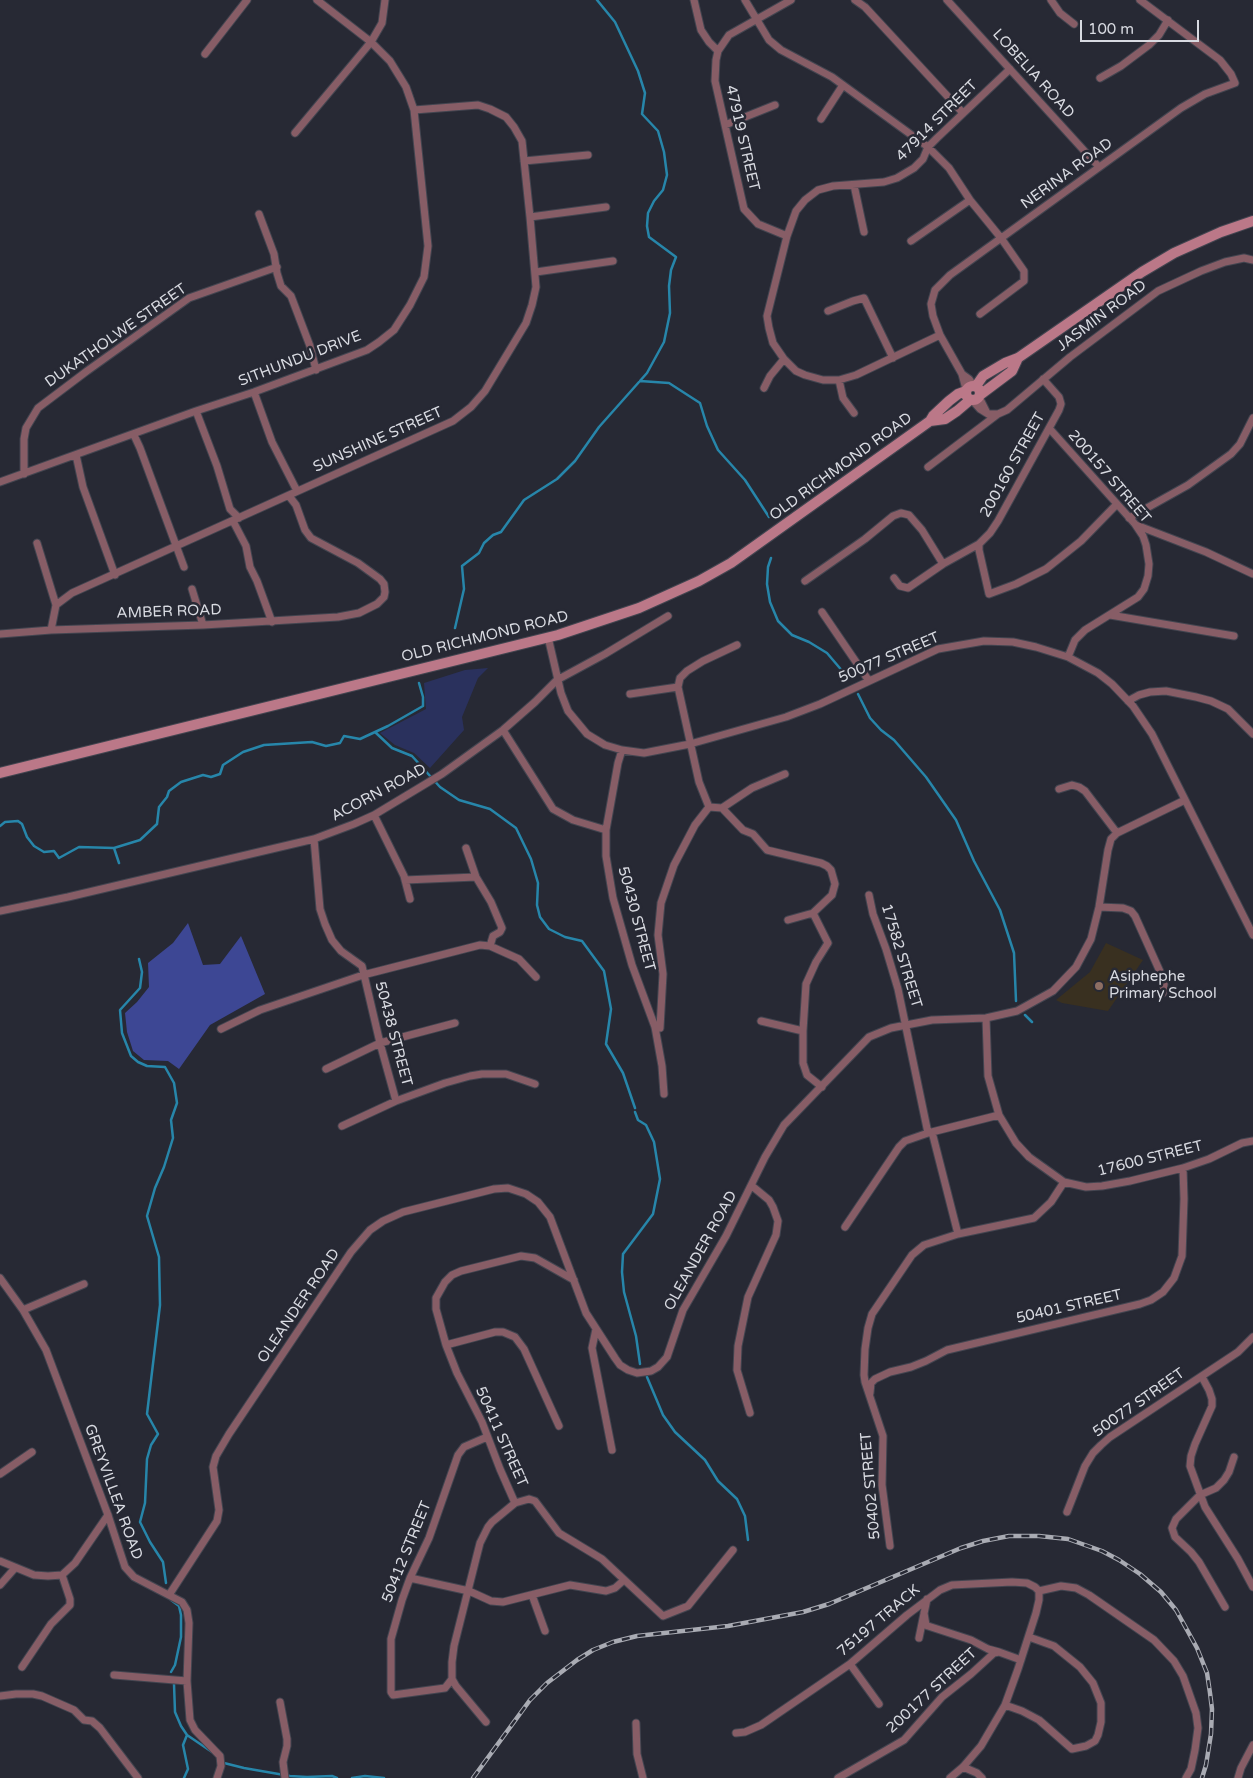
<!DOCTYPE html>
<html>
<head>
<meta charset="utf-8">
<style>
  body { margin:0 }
  #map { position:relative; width:1253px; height:1778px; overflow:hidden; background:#272934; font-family:"Varela Round",sans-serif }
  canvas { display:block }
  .scale { position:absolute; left:1080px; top:20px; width:119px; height:22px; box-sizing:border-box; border:2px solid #d8dae1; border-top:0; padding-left:6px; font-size:15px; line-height:18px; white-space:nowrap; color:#d8dae1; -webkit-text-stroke:4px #272934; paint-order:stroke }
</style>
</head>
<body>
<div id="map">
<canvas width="1253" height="1778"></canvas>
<div class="scale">100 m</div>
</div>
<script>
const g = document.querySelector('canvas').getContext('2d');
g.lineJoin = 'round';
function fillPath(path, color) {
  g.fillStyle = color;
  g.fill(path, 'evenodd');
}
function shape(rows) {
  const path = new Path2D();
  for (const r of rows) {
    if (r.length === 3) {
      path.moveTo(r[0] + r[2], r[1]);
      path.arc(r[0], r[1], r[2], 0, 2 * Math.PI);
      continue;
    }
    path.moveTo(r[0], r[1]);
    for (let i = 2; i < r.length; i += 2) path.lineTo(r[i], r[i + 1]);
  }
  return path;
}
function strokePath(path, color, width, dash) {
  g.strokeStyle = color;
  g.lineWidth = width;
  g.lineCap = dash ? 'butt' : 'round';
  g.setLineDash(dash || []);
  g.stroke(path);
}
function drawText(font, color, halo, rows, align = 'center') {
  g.font = font + ' "Varela Round",sans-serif';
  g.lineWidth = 5;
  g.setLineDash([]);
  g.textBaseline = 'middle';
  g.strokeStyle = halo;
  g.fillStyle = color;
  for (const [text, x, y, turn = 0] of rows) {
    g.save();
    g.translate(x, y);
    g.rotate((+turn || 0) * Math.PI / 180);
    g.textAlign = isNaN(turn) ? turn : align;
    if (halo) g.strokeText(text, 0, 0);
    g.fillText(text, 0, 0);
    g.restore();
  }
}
const education = shape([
  [1106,943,1143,960,1108,1011,1062,1003,1056,1000,1090,972]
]);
const green = shape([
  [488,668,478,678,462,717,464,730,430,768,414,753,395,745,380,733,426,709,424,683,465,670]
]);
const forest = shape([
  [188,923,203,965,220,964,241,936,265,994,210,1025,179,1069,168,1061,144,1060,133,1051,127,1032,125,1013,137,1002,149,987,148,963,173,943]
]);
const stream = shape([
  [640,381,669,383,700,403,707,426,718,450,745,480,769,517],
  [771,558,768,567,767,584,770,602,778,621,792,635,809,642,827,653,844,673],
  [455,628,464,589,462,566,479,553,484,543,493,535,501,532,524,500,557,479,575,461,599,427,647,373,664,342,670,313,669,286,671,270,676,257,649,237,647,226,648,213,654,201,663,190,667,175,664,152,658,131,642,114,645,93,638,71,615,22,597,0],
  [858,694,870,718,881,730,894,740,926,777,956,820,974,861,1000,910,1014,953,1016,1001],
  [375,732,392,748,412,756,440,787,459,800,490,809,516,828,531,859,538,883,537,905,540,917,549,929,565,937,582,941,604,971,611,1009,606,1044,623,1073,635,1108],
  [0,826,5,822,18,821,22,824,27,837,34,846,44,852,54,851,59,858,79,847,114,848,140,840,157,824,159,807,167,797,169,791,181,782,203,775,211,777,220,774,223,765,243,752,264,745,312,742,326,746,340,743,344,736,360,739,388,726,423,706,423,697,419,683],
  [114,848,119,863],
  [139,959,142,972,140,988,120,1010,122,1033,131,1056,138,1062,147,1066,165,1067,174,1083,177,1103,171,1120,173,1138,164,1167,155,1188,147,1216,159,1257,160,1305,147,1414,158,1434,151,1445,147,1459,145,1503,140,1522,150,1542,163,1562,166,1583],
  [1025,1015,1032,1022],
  [635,1112,638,1120,646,1125,654,1142,660,1179,653,1214,623,1254,622,1272,624,1292,636,1336,640,1364],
  [647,1377,663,1415,675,1432,705,1460,718,1481,737,1499,745,1516,748,1540],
  [171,1672,175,1665,181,1637,181,1615,179,1606,171,1600],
  [174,1684,175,1712,181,1726,187,1735,212,1752],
  [224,1763,244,1768,290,1776,307,1777,332,1776,337,1778],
  [184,1778,188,1769,183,1745,187,1735],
  [352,1778,365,1776,384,1778]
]);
const street = shape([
  [694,0,701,30,709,42,718,51],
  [745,0,769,40,781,50,832,77,928,147,949,168,970,200,1001,238,1024,271,1024,281,980,314],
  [855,0,865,7,963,113],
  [947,0,1099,167],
  [1051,0,1060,13,1074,24],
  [205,54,247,0],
  [1100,78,1121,66,1149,45,1159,35,1168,20],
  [821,119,843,85],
  [725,125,775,105],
  [295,133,371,42,382,23,385,0],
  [524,161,588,155],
  [854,185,864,232],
  [259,214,274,254,277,273,281,286,291,296,310,346,316,370],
  [530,217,606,207],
  [787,236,758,224,744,209,715,81,716,60,718,51,729,35,791,0],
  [911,241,970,200],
  [536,272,613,261],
  [828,311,853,301,864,298,893,358],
  [940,335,856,375,839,380,823,380,805,375,796,371,784,359,773,343,769,328,767,316,787,236,796,211,805,200,818,190,833,186,884,182,897,178,914,168,923,159,928,147,937,138,1010,69],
  [962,374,969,379,973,385],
  [1043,379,1059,397,1061,404,1059,410,998,521,990,533,979,544,979,550,989,594,1016,584,1046,569,1081,541,1117,504],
  [839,380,843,398,854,413],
  [764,388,770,376,784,359],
  [966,389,962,374,940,335,933,316,931,304,935,290,950,275,1181,108,1205,94,1235,83,1231,74,1220,60,1140,0],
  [254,392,272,442,297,491],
  [979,397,987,413],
  [972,400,980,409,988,414,998,414,1007,410,1070,357,1158,291,1201,271,1225,262,1244,258,1253,260],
  [196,411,217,466,230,509,239,518],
  [1049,428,1135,524,1143,536,1146,545,1149,564,1148,576,1144,589,1138,597,1085,630,1075,640,1068,657],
  [134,435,140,448,184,567],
  [76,455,83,487,115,575],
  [928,467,998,414],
  [24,474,24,439,26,428,38,408,87,371,189,298,277,267],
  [0,482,196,411,254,392,367,350,379,342,394,330,410,305,424,277,428,246,414,110,406,87,390,61,371,42,317,0],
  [1129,518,1188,485,1231,454,1240,444,1253,418],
  [233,521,246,546,250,567,257,581,272,622],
  [1136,525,1206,552,1253,574],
  [37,543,56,605],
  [894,578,900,586,908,588,943,564,979,544],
  [805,581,865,539,893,516,901,513,909,515,922,530,943,564],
  [192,589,203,625],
  [822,612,869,681],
  [1110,615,1234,636],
  [51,630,56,605,72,593,453,421,471,407,485,391,526,323,532,305,536,287,530,217,522,141,514,127,506,117,490,109,478,105,414,110],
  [0,634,51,630,203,625,338,617,359,613,377,604,384,597,385,592,384,584,380,579,358,563,311,538,305,530,296,505,289,496],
  [548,637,561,693,568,711,587,734,605,745,622,750,644,753,690,744,786,717,820,704,938,649,984,641,1013,642,1036,647,1068,657,1098,673,1112,684,1133,706,1152,734,1253,935],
  [630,694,678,687],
  [1128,701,1139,695,1150,692,1166,691,1196,697,1211,701,1228,709,1253,734],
  [503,730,553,809,573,820,606,830],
  [622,750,618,763,606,830,606,856,613,898,632,965,655,1027,662,1066,664,1094],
  [1059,789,1072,785,1079,787,1085,791,1117,833],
  [709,807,722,808,743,830,753,834,767,850,821,863,827,866,831,870,835,884,832,895,813,913,788,920],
  [709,807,699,782,678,687,680,678,687,671,703,661,737,645],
  [722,808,752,788,785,774],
  [374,815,404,876,410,899],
  [314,839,320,909,325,924,332,940,341,951,362,966,380,1043,396,1101],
  [466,848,476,877,491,902,502,928,500,932,493,936,490,946],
  [405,880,476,877],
  [869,895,873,914,886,949,898,989,928,1133],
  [1099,907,1123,908,1131,911,1135,916,1162,976,1164,984,1163,993],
  [0,911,68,897,314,839,354,824,374,815,442,774,503,730,535,702,557,680,605,654,668,616],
  [813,913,828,943,816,962,806,984,803,1031,803,1063,807,1075,822,1087],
  [986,1018,988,1076,999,1115,1016,1143,1029,1157,1064,1182,1086,1187,1102,1186,1130,1181,1183,1168,1209,1159,1242,1143,1253,1141],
  [761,1021,803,1031],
  [655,1027,660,1028,663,974,658,935,661,903,674,865,695,825,709,807],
  [221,1029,260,1010,363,975,480,945,490,946,519,959,536,977],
  [326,1069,380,1043,455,1023],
  [342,1126,396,1101,445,1083,470,1076,482,1074,506,1074,535,1084],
  [932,1132,958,1234],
  [845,1227,899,1147,905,1141,928,1133,999,1115],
  [0,1278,23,1310,46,1350,108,1515,125,1567,134,1577,182,1602,187,1610,189,1623,187,1681,190,1720,195,1730,220,1756,221,1766,217,1778],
  [23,1310,84,1284],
  [596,1329,592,1348,612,1450],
  [446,1345,495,1332,503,1332,515,1337,524,1349,559,1426],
  [1202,1377,1209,1390,1212,1399,1212,1406,1195,1444,1191,1456,1190,1466,1205,1507,1238,1559,1253,1587],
  [870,1393,871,1383,875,1379,890,1372,911,1367,926,1361,947,1350,1140,1304,1151,1300,1163,1292,1174,1278,1182,1256,1184,1199,1183,1168],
  [750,1413,737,1370,738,1346,748,1297,776,1235,778,1221,773,1207,769,1200,752,1186],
  [0,1474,32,1452],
  [515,1503,500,1469,482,1422,457,1373,446,1345,436,1309,436,1298,445,1282,452,1275,461,1271,521,1256,535,1258,574,1280],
  [1067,1512,1085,1466,1093,1453,1101,1445,1110,1437,1238,1352,1253,1337],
  [890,1546,882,1485,883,1436,865,1382,864,1375,865,1349,868,1328,872,1314,912,1255,924,1245,958,1234,1034,1218,1051,1202,1064,1182],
  [0,1561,34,1575,48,1576,62,1575,75,1563,108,1515],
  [410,1578,469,1591,491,1601,503,1602,570,1585,606,1591,615,1588,624,1580],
  [0,1585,15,1568],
  [1039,1591,1061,1586,1076,1588,1089,1595,1154,1640,1174,1661,1183,1676,1196,1713,1198,1728,1195,1750,1191,1769,1186,1778],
  [169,1595,217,1521,219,1510,213,1467,216,1456,229,1434,351,1252,370,1230,383,1221,403,1212,494,1189,508,1188,526,1194,538,1202,550,1217,586,1313,615,1358,620,1365,628,1370,637,1373,651,1371,658,1367,667,1357,683,1310,726,1236,765,1157,784,1125,869,1037,891,1028,932,1020,986,1018,1017,1011,1053,991,1076,967,1091,939,1099,907,1108,850,1111,839,1117,833,1185,800],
  [532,1595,545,1631],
  [1225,1607,1199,1562,1191,1552,1175,1537,1172,1528,1176,1519,1200,1495,1216,1488,1224,1480,1229,1472,1234,1457],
  [924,1613,926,1625,928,1626,971,1640,988,1649,999,1652],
  [919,1638,927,1599],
  [850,1664,879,1704],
  [22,1667,51,1624,70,1605,70,1599,62,1575],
  [114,1675,187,1681],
  [452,1679,445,1688,393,1695,391,1692,391,1639,402,1600,410,1578,429,1538,458,1455,464,1447,487,1437],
  [0,1696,16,1694,33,1694,42,1696,74,1710,84,1720,92,1721,100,1728,138,1778],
  [280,1702,287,1739,287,1746,283,1762,285,1778],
  [1005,1705,1022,1711,1039,1720,1072,1749,1086,1746,1095,1741,1098,1735,1101,1722,1101,1703,1093,1683,1080,1667,1054,1646,1029,1637],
  [486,1722,456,1686,452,1679,452,1662,454,1646,480,1543,488,1527,492,1522,515,1503,529,1499,535,1501,559,1533,602,1559,663,1616,688,1606,733,1550],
  [636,1723,637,1754,643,1778],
  [736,1733,745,1732,761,1725,850,1664,907,1615,940,1590,952,1585,1012,1582,1027,1583,1035,1587,1039,1591],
  [963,1767,977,1773,982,1778],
  [838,1778,904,1740,942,1697,971,1674,994,1653,999,1652,1021,1660],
  [950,1778,963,1767,981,1746,1005,1705,1018,1669,1036,1613,1039,1600,1039,1591],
  [1238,1778,1241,1768,1253,1745]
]);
const secondary = shape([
  [973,393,7],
  [976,386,983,376,1005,363,1018,358,1142,272,1174,253,1221,232,1253,221],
  [980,395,1012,371,1018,358],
  [930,421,945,419,957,411,970,400],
  [0,773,558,635,639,608,699,581,731,563,930,421,933,416,949,401,958,394,966,391]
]);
const rail = shape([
  [473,1778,530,1700,547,1683,577,1660,593,1650,613,1642,637,1636,728,1626,803,1612,829,1604,961,1548,983,1541,1009,1536,1039,1536,1068,1539,1102,1551,1119,1560,1140,1574,1161,1592,1176,1610,1197,1648,1207,1673,1210,1693,1212,1709,1211,1734,1206,1765,1202,1778]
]);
const markers = [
  [1099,986,5,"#8d6e63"]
];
const streetNames = [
  ["LOBELIA ROAD",1033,74,48],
  ["47914 STREET",937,121,-45],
  ["47919 STREET",742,138,77],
  ["NERINA ROAD",1067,174,-36],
  ["JASMIN ROAD",1102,316,-37],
  ["DUKATHOLWE STREET",116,336,-35],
  ["SITHUNDU DRIVE",300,359,-21],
  ["SUNSHINE STREET",378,440,-24],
  ["200160 STREET",1013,465,-61],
  ["OLD RICHMOND ROAD",841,467,-36],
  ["200157 STREET",1109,477,49],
  ["AMBER ROAD",169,612,-2],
  ["OLD RICHMOND ROAD",485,637,-14],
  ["50077 STREET",889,658,-23],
  ["ACORN ROAD",379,793,-28],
  ["50430 STREET",636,919,75],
  ["17582 STREET",901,956,73],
  ["50438 STREET",393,1034,75],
  ["17600 STREET",1150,1159,-14],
  ["OLEANDER ROAD",701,1251,-61],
  ["OLEANDER ROAD",299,1306,-56],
  ["50401 STREET",1069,1307,-13],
  ["50077 STREET",1139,1403,-35],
  ["50411 STREET",501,1437,66],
  ["50402 STREET",871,1486,-95],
  ["GREYVILLEA ROAD",113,1492,70],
  ["50412 STREET",407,1552,-68],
  ["75197 TRACK",879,1621,-40],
  ["200177 STREET",932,1691,-43]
];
const poiNames = [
  ["Asiphephe",1109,977],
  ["Primary School",1109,994]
];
fillPath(education, '#393020');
fillPath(green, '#2a315d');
fillPath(forest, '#3d4794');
strokePath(stream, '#2786aa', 2.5);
strokePath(street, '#434550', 9);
strokePath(secondary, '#434550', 12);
strokePath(street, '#875d66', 7);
strokePath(secondary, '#bb7888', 10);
strokePath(rail, '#a9abb3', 4.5);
strokePath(rail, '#272934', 2.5, [8]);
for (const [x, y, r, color] of markers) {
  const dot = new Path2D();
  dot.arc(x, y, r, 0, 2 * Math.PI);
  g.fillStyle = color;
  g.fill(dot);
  strokePath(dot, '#272934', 2);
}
drawText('15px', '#d8dae1', '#272934', streetNames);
drawText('15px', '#d8dae1', '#272934', poiNames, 'left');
</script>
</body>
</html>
